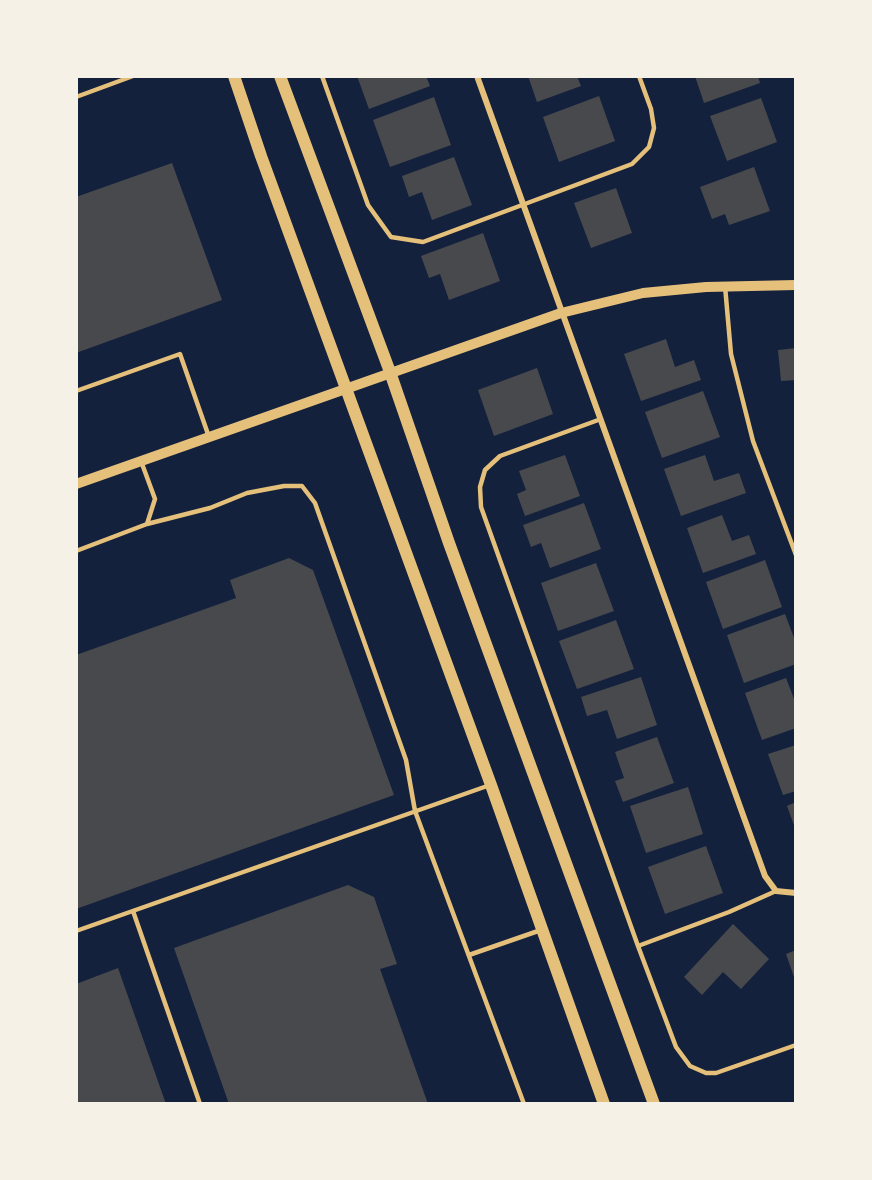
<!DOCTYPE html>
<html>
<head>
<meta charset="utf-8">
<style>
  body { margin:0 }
  #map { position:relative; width:872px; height:1180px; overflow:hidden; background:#14213d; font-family:Jost,sans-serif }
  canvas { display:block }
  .frame { position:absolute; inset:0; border:78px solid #f6f1e7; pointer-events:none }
</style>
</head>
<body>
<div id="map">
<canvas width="872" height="1180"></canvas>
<div class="frame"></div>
</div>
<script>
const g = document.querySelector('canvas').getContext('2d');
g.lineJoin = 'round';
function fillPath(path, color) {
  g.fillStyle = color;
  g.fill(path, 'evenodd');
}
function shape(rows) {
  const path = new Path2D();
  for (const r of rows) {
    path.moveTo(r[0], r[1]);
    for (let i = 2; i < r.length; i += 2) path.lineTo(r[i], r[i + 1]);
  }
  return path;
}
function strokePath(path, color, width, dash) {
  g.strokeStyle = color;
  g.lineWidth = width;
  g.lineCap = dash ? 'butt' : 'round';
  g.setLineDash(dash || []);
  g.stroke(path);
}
const building = shape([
  [357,76,426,76,430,86,369,109],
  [528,76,577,76,581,86,537,102],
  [695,76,758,76,760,83,704,103],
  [599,96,615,141,559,162,543,117],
  [434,97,451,145,390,167,373,120],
  [761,98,777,142,727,161,710,116],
  [454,157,472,205,432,220,422,192,409,197,402,176],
  [172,163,222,300,76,353,76,197],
  [754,167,770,211,729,225,725,214,712,219,700,187],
  [616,188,632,233,591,248,574,203],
  [483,233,500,281,449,300,440,274,429,278,421,256],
  [666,339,675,367,694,360,701,380,641,401,624,354],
  [796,348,796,380,781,381,778,350],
  [537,368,553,414,494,436,478,390],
  [703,391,720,437,662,458,645,412],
  [565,455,580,496,525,516,517,494,526,490,519,471],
  [705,455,714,481,739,473,746,493,681,516,664,469],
  [584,503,601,549,550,568,541,543,531,547,523,525],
  [722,515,732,541,749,535,756,554,703,573,687,528],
  [289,558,313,570,394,795,76,909,76,655,236,598,230,580],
  [765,560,782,607,723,629,706,582],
  [596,563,614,611,558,631,541,583],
  [785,614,796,643,796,664,744,683,727,635],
  [616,620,634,669,577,689,559,641],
  [641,677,657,725,617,739,607,710,587,716,581,697],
  [786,678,796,704,796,728,762,740,745,693],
  [657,737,674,783,623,802,615,781,624,778,615,752],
  [796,745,796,791,783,795,768,754],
  [688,787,703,834,646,853,630,806],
  [796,802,796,828,795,828,787,806],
  [706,846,723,893,665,914,648,867],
  [348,885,374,897,397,964,380,969,428,1104,229,1104,174,948],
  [733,924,769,959,741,989,723,972,702,995,684,977],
  [796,950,796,980,795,980,786,954],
  [118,968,166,1104,76,1104,76,984]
]);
const service = shape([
  [322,76,368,205,391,237,423,242,632,164,649,147,654,128,651,109,639,76],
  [76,97,133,76],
  [725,286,731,354,753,441,796,555],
  [76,391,180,354,209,437],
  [601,419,500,456,485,470,480,487,481,507,638,946],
  [147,524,210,508,247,493,284,486,302,486,315,503,406,760,415,811,524,1104],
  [76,551,147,524,155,499,141,461],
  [776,891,729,912,638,946,676,1047,690,1066,706,1073,716,1073,796,1045],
  [133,911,200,1104],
  [76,931,490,785],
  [469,955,541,930]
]);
const minor = shape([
  [477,76,765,876,776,891,796,893]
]);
const tertiary = shape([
  [76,484,561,313,643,293,706,287,796,285]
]);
const secondary = shape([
  [234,76,261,156,491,785,604,1104],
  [280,76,390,372,449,543,654,1104]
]);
fillPath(building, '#48494c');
strokePath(service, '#e5c07b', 4.5);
strokePath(minor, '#e5c07b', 6);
strokePath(tertiary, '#e5c07b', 10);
strokePath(secondary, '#e5c07b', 12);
</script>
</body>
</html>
